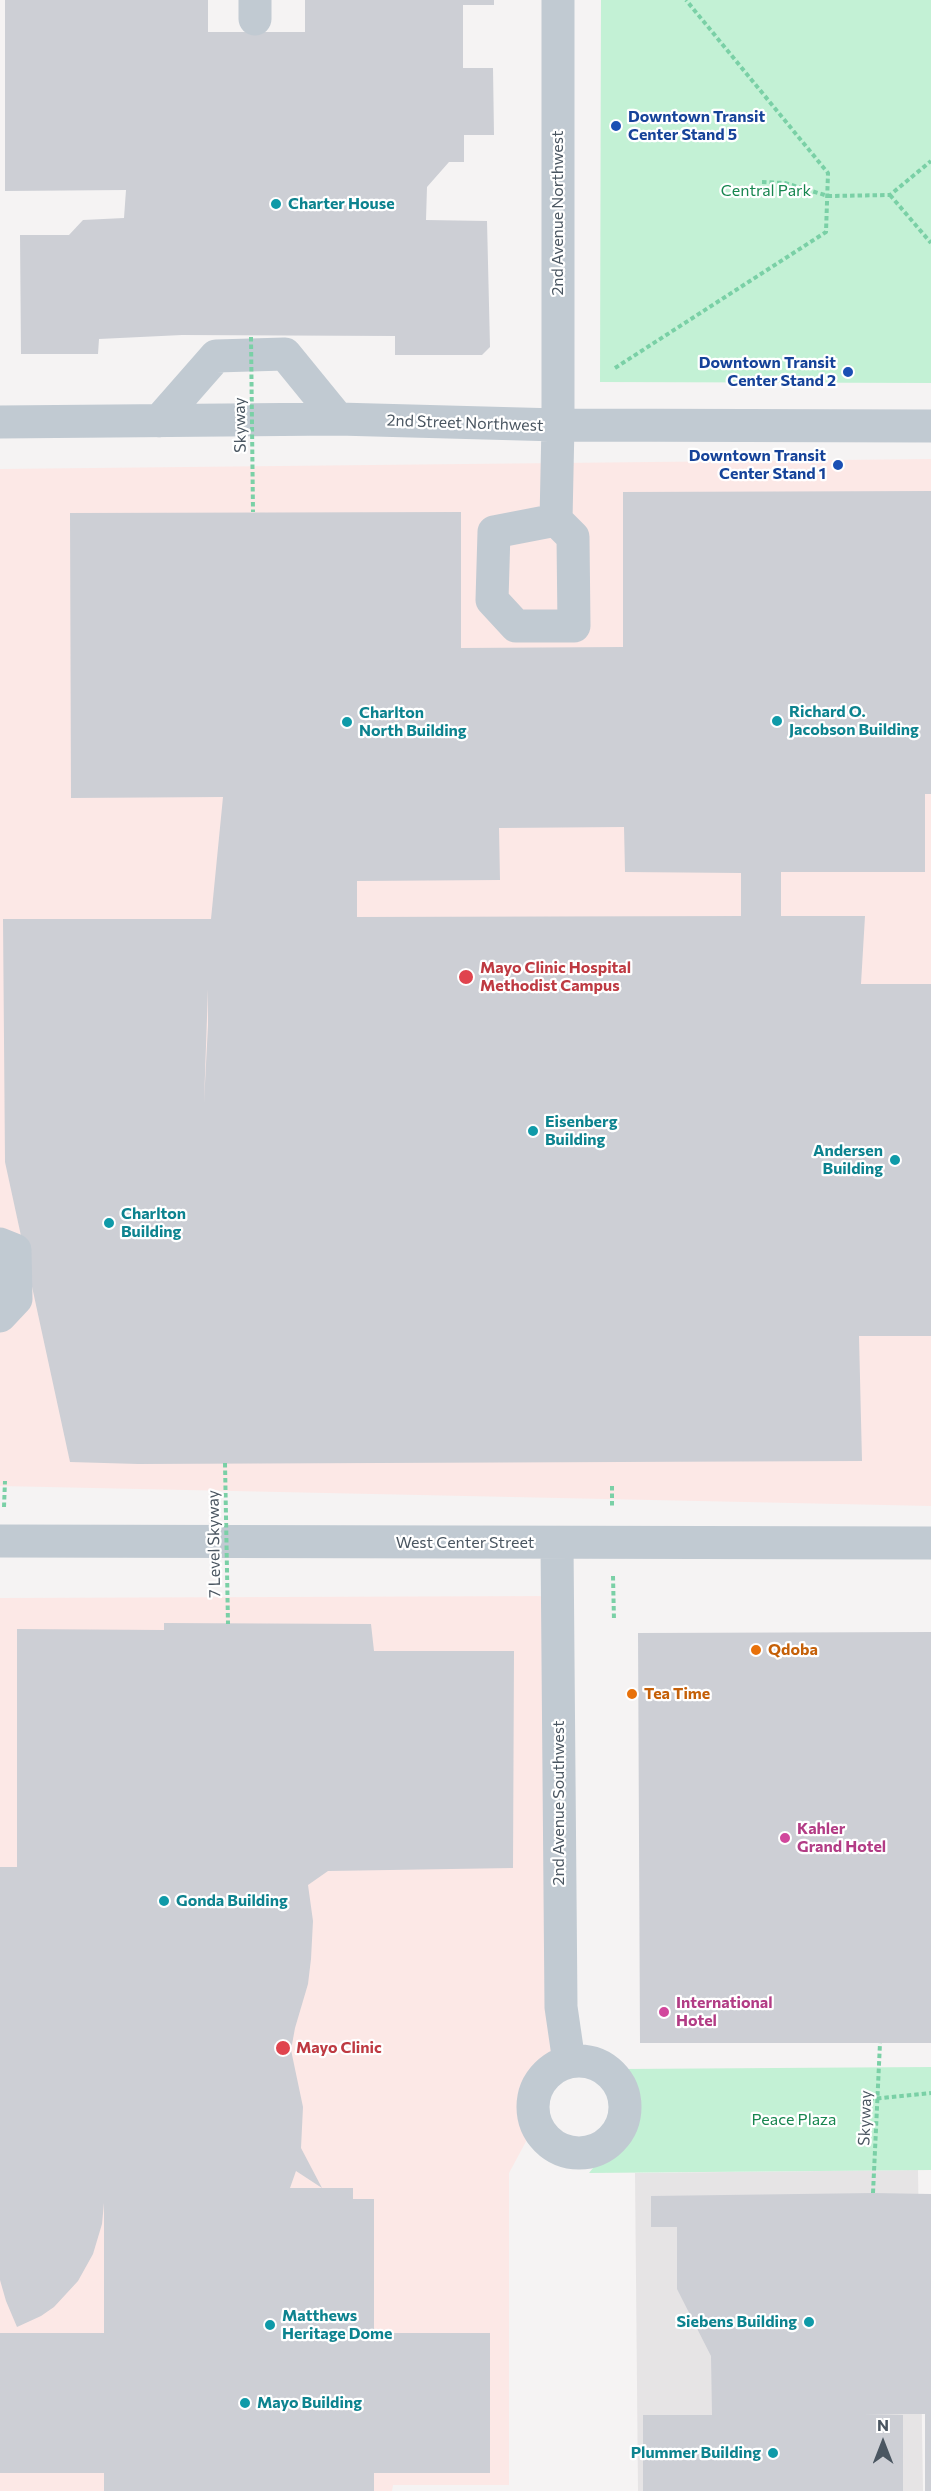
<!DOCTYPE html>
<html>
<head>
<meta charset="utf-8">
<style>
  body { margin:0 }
  #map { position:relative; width:931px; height:2491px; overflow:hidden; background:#f5f3f3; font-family:Commissioner,sans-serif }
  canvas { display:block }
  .north { position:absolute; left:853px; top:2413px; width:60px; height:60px; -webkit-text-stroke:4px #fff; paint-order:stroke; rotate:0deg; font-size:16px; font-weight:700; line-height:24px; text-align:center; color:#4a5661 }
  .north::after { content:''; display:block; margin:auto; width:21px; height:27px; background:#4a5661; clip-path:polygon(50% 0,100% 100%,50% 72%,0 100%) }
</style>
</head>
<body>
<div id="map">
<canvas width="931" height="2491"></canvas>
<div class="north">N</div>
</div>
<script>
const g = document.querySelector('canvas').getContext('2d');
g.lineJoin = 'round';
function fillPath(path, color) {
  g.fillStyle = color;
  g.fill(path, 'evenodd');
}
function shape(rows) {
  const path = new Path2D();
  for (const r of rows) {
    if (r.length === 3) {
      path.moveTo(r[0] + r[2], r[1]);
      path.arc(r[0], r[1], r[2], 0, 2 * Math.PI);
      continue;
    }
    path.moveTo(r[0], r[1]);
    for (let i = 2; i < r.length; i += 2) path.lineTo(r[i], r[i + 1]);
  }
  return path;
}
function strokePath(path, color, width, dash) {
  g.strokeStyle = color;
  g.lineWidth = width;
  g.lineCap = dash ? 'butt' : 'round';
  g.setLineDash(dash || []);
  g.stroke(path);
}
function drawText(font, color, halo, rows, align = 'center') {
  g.font = font + ' Commissioner,sans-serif';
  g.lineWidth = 4.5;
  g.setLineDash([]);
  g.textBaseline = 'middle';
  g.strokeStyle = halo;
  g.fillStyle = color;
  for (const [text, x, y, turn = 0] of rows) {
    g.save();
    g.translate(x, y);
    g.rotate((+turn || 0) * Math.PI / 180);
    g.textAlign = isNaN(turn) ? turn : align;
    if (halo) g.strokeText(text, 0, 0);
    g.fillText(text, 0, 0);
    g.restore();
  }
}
const education = shape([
  [918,2170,923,2491,638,2491,635,2173]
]);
const medical = shape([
  [931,459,931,1506,0,1486,0,469],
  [558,1596,569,2062,509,2173,509,2485,393,2485,392,2491,0,2491,0,1598]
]);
const green = shape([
  [601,0,931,0,931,383,600,382],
  [931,2067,931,2170,589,2173,632,2120,621,2069]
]);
const building = shape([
  [5,0,208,0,208,32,305,32,305,0,494,0,494,5,463,5,463,68,493,68,494,135,464,135,464,162,449,162,427,187,426,220,487,221,490,347,482,355,395,355,395,336,182,335,99,339,98,354,21,354,20,235,69,235,83,220,124,218,126,190,5,191],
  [931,491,931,794,925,794,925,872,781,872,781,916,865,916,861,984,931,984,931,1336,859,1336,862,1461,138,1464,70,1462,5,1162,3,919,211,919,223,797,71,798,70,513,461,512,461,648,623,647,623,492],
  [624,827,625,872,741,873,741,916,357,917,357,881,500,880,499,828],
  [208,989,208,1025,204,1103],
  [164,1623,371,1624,374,1651,514,1651,513,1868,328,1871,308,1885,313,1921,311,1959,308,1984,295,2028,291,2050,303,2107,301,2148,322,2188,353,2188,353,2199,374,2199,374,2333,490,2333,490,2473,374,2473,374,2491,104,2491,104,2473,0,2473,0,2333,104,2333,104,2203,102,2224,93,2254,78,2281,54,2307,41,2316,17,2327,6,2301,0,2280,0,1867,17,1867,17,1629,164,1630],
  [296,2171,322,2188,290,2188],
  [931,1632,931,2043,640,2043,638,1633],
  [873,2193,931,2194,931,2491,925,2491,925,2414,864,2414,903,2415,903,2491,643,2491,643,2415,712,2415,711,2356,677,2289,677,2227,651,2227,651,2196]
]);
const path = shape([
  [762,182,785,183,828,196,890,195,931,161],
  [890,195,931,243],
  [615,368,826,232,828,173,686,0],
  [612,1486,612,1508],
  [4,1507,5,1481],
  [613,1576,614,1620],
  [862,2100,931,2093]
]);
const minor = shape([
  [255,0,255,19],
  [159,421,216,356,285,354,338,419],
  [0,422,338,419,558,425,931,426],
  [556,520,494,532,492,600,516,626,574,626,573,537,556,520,558,425,558,0],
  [0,1244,15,1250,16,1299,0,1316],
  [0,1541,931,1543],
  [557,1543,561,2007,569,2062],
  [579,2107,46]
]);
const pathBridge = shape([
  [251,337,253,512],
  [225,1463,228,1624],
  [873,2193,880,2043]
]);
const markers = [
  [616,126,6,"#1a4fb4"],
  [276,204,6,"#0f9aa8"],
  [848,372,6,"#1a4fb4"],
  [838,465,6,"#1a4fb4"],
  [777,721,6,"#0f9aa8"],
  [347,722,6,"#0f9aa8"],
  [466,977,8,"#e0444e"],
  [533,1131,6,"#0f9aa8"],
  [895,1160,6,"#0f9aa8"],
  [109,1223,6,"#0f9aa8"],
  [756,1650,6,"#e8710a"],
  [632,1694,6,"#e8710a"],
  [785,1838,6,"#d1479c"],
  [164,1901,6,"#0f9aa8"],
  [664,2012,6,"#d1479c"],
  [283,2048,8,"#e0444e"],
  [809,2322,6,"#0f9aa8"],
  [270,2325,6,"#0f9aa8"],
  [245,2403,6,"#0f9aa8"],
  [773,2453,6,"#0f9aa8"]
];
const transitNames = [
  ["Downtown Transit",628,117,"left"],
  ["Center Stand 5",628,135,"left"],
  ["Downtown Transit",836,363],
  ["Center Stand 2",836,381],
  ["Downtown Transit",826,456],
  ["Center Stand 1",826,474]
];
const parkNames = [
  ["Central Park",766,191],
  ["Peace Plaza",794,2120]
];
const cultureNames = [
  ["Charter House",288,204],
  ["Richard O.",789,712],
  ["Jacobson Building",789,730],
  ["Charlton",359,713],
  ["North Building",359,731],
  ["Eisenberg",545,1122],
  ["Building",545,1140],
  ["Andersen",883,1151,"right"],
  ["Building",883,1169,"right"],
  ["Charlton",121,1214],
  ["Building",121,1232],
  ["Gonda Building",176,1901],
  ["Matthews",282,2316],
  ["Heritage Dome",282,2334],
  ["Siebens Building",797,2322,"right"],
  ["Mayo Building",257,2403],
  ["Plummer Building",761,2453,"right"]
];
const streetNames = [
  ["2nd Avenue Northwest",558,213,-90],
  ["2nd Street Northwest",465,423,2],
  ["Skyway",240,425,-91],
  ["West Center Street",465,1543],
  ["7 Level Skyway",214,1544,-91],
  ["2nd Avenue Southwest",559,1803,-90],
  ["Skyway",865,2118,-88]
];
const healthNames = [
  ["Mayo Clinic Hospital",480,968],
  ["Methodist Campus",480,986],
  ["Mayo Clinic",296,2048]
];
const foodNames = [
  ["Qdoba",768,1650],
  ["Tea Time",644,1694]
];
const hotelNames = [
  ["Kahler",797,1829],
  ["Grand Hotel",797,1847],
  ["International",676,2003],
  ["Hotel",676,2021]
];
fillPath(education, '#e6e4e5');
fillPath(medical, '#fce8e6');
fillPath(green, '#c3f1d5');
fillPath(building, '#cdcfd5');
strokePath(path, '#7ad0a6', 4, [4.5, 3]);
strokePath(minor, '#c1cad2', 33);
strokePath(pathBridge, '#7ad0a6', 4, [4.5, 3]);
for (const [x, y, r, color] of markers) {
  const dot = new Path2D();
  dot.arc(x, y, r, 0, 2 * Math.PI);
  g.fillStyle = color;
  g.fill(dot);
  strokePath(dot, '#fff', 2);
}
drawText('bold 16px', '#164399', '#fff', transitNames, 'right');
drawText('16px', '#17864f', '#fff', parkNames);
drawText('bold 16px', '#0d838f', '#fff', cultureNames, 'left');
drawText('16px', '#4a5661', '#fff', streetNames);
drawText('bold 16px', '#be3a42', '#fff', healthNames, 'left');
drawText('bold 16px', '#c56008', '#fff', foodNames, 'left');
drawText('bold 16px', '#b23c85', '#fff', hotelNames, 'left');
</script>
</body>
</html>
